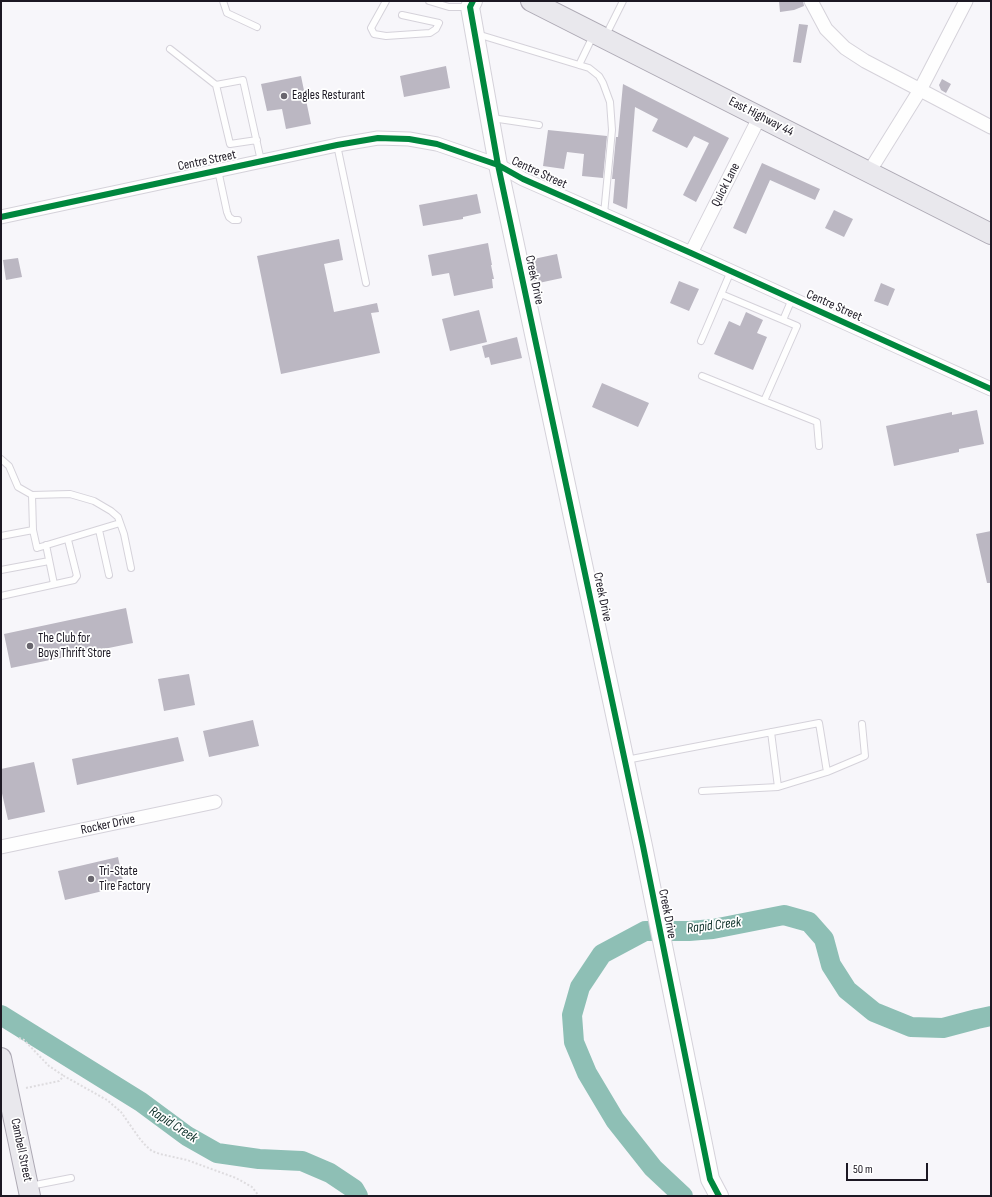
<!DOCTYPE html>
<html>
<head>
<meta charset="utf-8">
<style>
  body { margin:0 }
  #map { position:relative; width:992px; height:1197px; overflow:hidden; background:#f7f6fa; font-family:"Sofia Sans Condensed",sans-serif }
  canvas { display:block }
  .frame { position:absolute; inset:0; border:2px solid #1c1823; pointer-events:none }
  .scale { position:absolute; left:846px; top:1163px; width:82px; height:18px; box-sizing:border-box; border:2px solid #1c1823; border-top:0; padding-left:5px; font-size:12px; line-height:14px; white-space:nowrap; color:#1c1823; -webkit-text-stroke:3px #fff; paint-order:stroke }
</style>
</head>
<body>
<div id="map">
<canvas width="992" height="1197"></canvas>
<div class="frame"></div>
<div class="scale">50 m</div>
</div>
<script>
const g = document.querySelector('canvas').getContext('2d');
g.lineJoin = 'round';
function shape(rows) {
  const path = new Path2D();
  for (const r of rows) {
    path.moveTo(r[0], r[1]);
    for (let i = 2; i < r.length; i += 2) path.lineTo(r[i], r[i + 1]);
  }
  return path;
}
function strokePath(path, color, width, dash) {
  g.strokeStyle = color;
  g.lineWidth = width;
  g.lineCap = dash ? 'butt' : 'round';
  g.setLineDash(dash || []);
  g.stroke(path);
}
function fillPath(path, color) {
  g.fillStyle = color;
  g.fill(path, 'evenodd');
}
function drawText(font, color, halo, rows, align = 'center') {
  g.font = font + ' "Sofia Sans Condensed",sans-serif';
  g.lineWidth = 3.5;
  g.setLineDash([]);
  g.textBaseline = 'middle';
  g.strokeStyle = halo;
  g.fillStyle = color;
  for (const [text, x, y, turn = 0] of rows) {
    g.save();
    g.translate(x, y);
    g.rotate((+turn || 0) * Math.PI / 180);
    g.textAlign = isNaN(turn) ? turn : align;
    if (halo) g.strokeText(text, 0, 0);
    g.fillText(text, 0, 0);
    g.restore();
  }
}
const river = shape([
  [1,1015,141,1102,187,1136,217,1153,259,1159,302,1161,330,1173,354,1189,358,1196],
  [683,1196,653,1168,615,1120,587,1073,574,1042,572,1015,580,987,602,954,645,931,689,931,713,929,784,915,809,922,824,939,831,965,847,990,874,1012,911,1027,943,1028,977,1019,991,1016]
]);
const building = shape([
  [779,1,803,1,804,6,794,10,780,12],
  [799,24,808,25,801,63,793,62],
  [446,66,450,88,404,97,400,76],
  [301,76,311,124,286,129,282,109,267,111,261,84],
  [942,79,951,84,946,93,941,90,939,85],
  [623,84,729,138,696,202,683,195,709,143,694,136,687,148,652,131,658,119,635,107,627,209,613,203,615,179,612,179,616,137,618,137],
  [548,130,607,136,603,178,582,176,584,154,567,152,564,169,543,166],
  [762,163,820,189,815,200,770,180,746,234,733,228],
  [477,194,481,213,463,217,463,219,423,226,419,205],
  [834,210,853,219,844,237,825,228],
  [339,239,343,260,324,264,334,312,377,303,379,312,371,313,380,353,281,374,257,256],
  [488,243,492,265,491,265,494,279,492,279,493,288,454,296,449,273,432,276,428,255],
  [557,254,562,278,534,284,529,260],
  [18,258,22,277,6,280,3,260],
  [679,281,699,289,689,311,670,303],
  [881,283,895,289,888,306,874,301],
  [479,310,487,342,450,351,442,319],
  [746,312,763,320,757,333,767,337,753,370,714,354,729,321,740,326],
  [517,337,522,358,491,365,489,357,485,358,482,346],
  [602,383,649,403,638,427,592,407],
  [977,410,984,444,959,449,959,452,894,466,886,426,952,412,952,415],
  [991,531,991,583,987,583,976,534],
  [126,608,133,643,11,668,4,634],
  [189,674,195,705,164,711,158,679],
  [253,720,259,746,209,757,203,731],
  [178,737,184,761,77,785,72,759],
  [34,762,45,812,8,820,1,789,1,769],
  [118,857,124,886,65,900,58,871]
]);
const path = shape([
  [19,1038,24,1040,49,1066,64,1076],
  [26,1088,59,1081,64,1076,107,1100,121,1112,140,1139,146,1146,152,1151,160,1154,187,1160,236,1178,252,1187,259,1196]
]);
const lane = shape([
  [223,1,227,13,257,27],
  [386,1,371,28,374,34,386,36,430,33,436,29,439,23,402,15],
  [429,1,449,7,468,7],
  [477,34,589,68,599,76,603,83,610,102,612,130,604,214],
  [606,35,623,1],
  [170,49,216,85,243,80,261,161],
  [579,65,593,36],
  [216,85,230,144,257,140],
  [492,118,539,125],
  [337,145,366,283],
  [218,170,227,212,229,217,233,220,238,220],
  [721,294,783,320,792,299],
  [701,341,731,271],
  [702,376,764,401,797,326,783,320],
  [764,401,817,422,819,446],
  [1,459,9,466,18,487,32,495,70,494,94,501,111,511,118,517,124,534,131,568],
  [32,495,33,530,37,548,120,523],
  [99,530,109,575],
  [1,536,33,530],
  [46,545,54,584],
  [1,570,49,561],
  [1,596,74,580,77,576,68,540],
  [771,732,778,787],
  [626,760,819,723,827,772],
  [702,791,778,787,827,772,865,756,862,724],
  [30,1186,71,1178]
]);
const street = shape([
  [811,1,826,29,845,48,865,61,991,127],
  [869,172,920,90,966,1],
  [1,217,337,145,378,138,409,139,437,144,498,165,523,179,691,253,991,389],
  [691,253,760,116],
  [1,847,215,802]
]);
const secondary = shape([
  [473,1,470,7,498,165,643,846,710,1179,719,1196]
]);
const primary = shape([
  [531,1,991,234],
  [1,1058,30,1196]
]);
const cycleway = shape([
  [473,1,470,7,498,165,643,846,710,1179,719,1196],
  [1,217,337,145,378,138,409,139,437,144,498,165,523,179,691,253,991,389]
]);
const markers = [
  [284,96,4,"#69666e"],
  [30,646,4,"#69666e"],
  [91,879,4,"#69666e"]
];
const poiNames = [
  ["Eagles Resturant",292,96],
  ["The Club for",38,639],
  ["Boys Thrift Store",38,654],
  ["Tri-State",99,872],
  ["Tire Factory",99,887]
];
const streetNames = [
  ["East Highway 44",761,117,27],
  ["Centre Street",207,161,-12],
  ["Centre Street",539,173,25],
  ["Quick Lane",726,185,-63],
  ["Creek Drive",534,280,78],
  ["Centre Street",834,306,24],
  ["Creek Drive",602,597,78],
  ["Rocker Drive",108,825,-12],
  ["Creek Drive",667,914,79],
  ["Cambell Street",21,1150,78]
];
const waterNames = [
  ["Rapid Creek",714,926,-7],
  ["Rapid Creek",173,1125,33]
];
strokePath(river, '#8ebfb5', 20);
fillPath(building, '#bbb7c2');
strokePath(lane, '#d5d2da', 8);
strokePath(street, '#d5d2da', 15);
strokePath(secondary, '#d5d2da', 20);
strokePath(primary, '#ada9b4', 22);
strokePath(path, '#dedcdf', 2, [2, 2]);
strokePath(lane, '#fefefe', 6);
strokePath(street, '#fefefe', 13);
strokePath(secondary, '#fefefe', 18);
strokePath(primary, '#e9e8ed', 20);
strokePath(cycleway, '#00873e', 6);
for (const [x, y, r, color] of markers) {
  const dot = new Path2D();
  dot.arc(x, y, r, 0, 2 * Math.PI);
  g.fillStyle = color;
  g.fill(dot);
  strokePath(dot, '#fff', 1.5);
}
drawText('13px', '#1c1823', '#fff', poiNames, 'left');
drawText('13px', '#1c1823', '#fff', streetNames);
drawText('italic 14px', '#0f322b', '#fff', waterNames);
</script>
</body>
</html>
